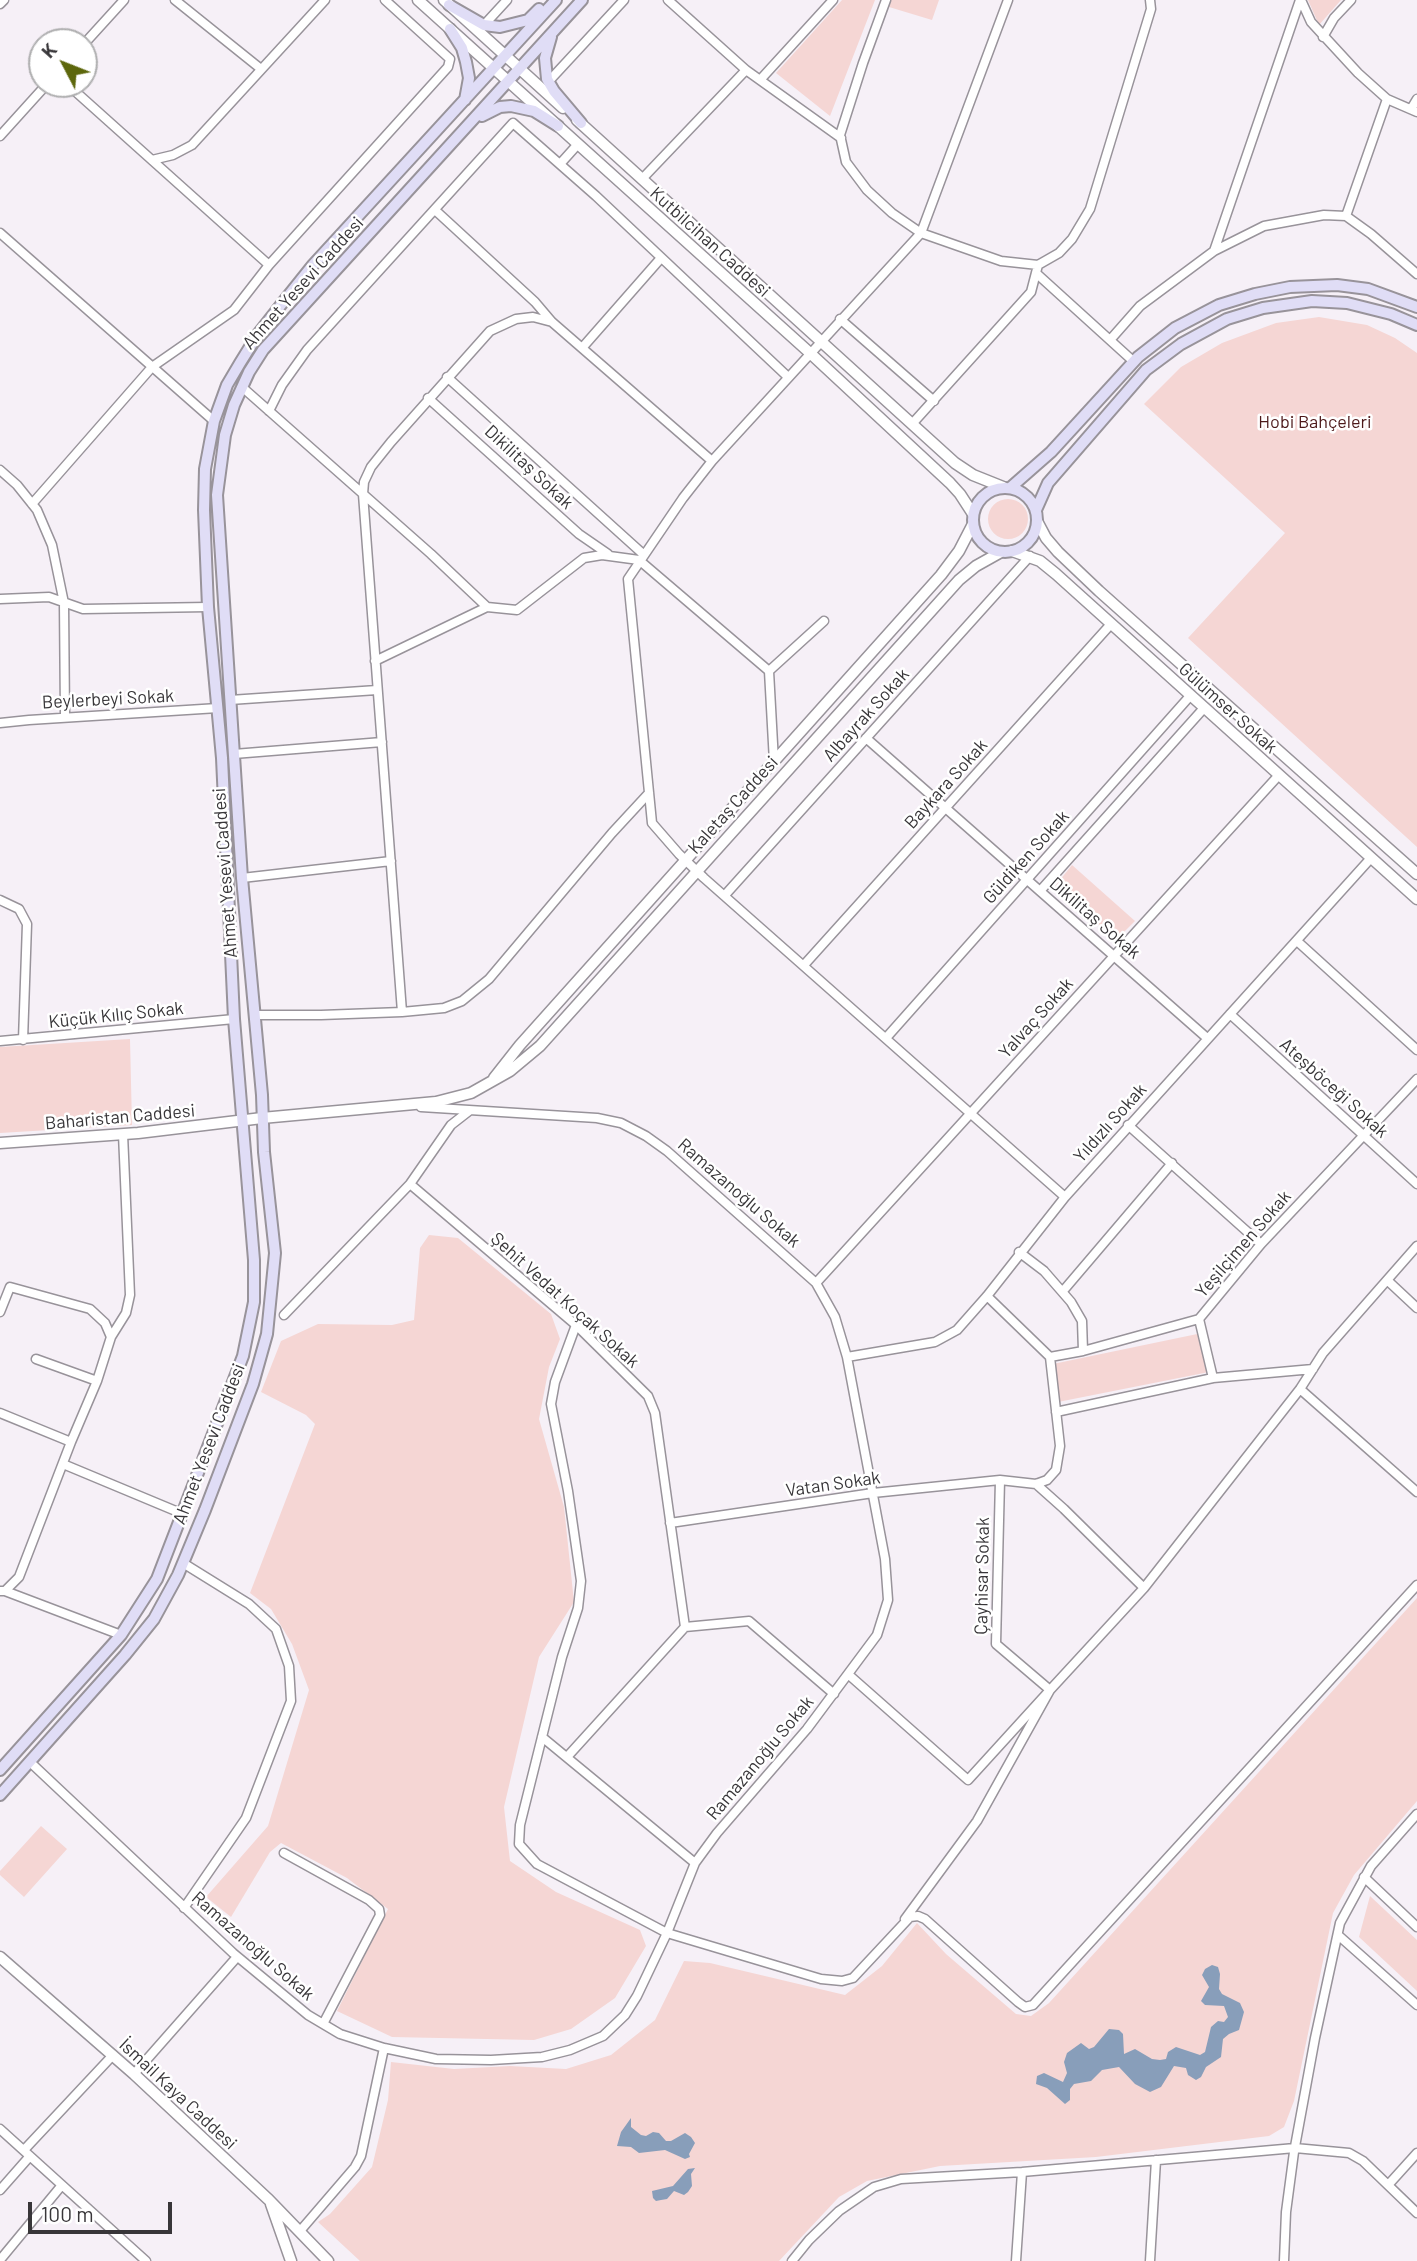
<!DOCTYPE html>
<html>
<head>
<meta charset="utf-8">
<style>
  body { margin:0 }
  #map { position:relative; width:1417px; height:2261px; overflow:hidden; background:#f6f0f7; font-family:Barlow,sans-serif }
  canvas { display:block }
  .north { position:absolute; left:28px; top:28px; width:70px; height:70px; box-sizing:border-box; background:#fff; border:2px solid #afafb0; border-radius:50%; rotate:312deg; font-size:19px; font-weight:700; line-height:28px; text-align:center; color:#383639 }
  .north::after { content:''; display:block; margin:auto; width:24px; height:32px; background:#5d670c; clip-path:polygon(50% 0,100% 100%,50% 72%,0 100%) }
  .scale { position:absolute; left:28px; top:2202px; width:144px; height:32px; box-sizing:border-box; border:4px solid #383639; border-top:0; padding-left:9px; font-size:21px; line-height:24px; white-space:nowrap; color:#383639; -webkit-text-stroke:5px #fff; paint-order:stroke }
</style>
</head>
<body>
<div id="map">
<canvas width="1417" height="2261"></canvas>
<div class="north">K</div>
<div class="scale">100 m</div>
</div>
<script>
const g = document.querySelector('canvas').getContext('2d');
g.lineJoin = 'round';
function fillPath(path, color) {
  g.fillStyle = color;
  g.fill(path, 'evenodd');
}
function shape(rows) {
  const path = new Path2D();
  for (const r of rows) {
    if (r.length === 3) {
      path.moveTo(r[0] + r[2], r[1]);
      path.arc(r[0], r[1], r[2], 0, 2 * Math.PI);
      continue;
    }
    path.moveTo(r[0], r[1]);
    for (let i = 2; i < r.length; i += 2) path.lineTo(r[i], r[i + 1]);
  }
  return path;
}
function strokePath(path, color, width, dash) {
  g.strokeStyle = color;
  g.lineWidth = width;
  g.lineCap = dash ? 'butt' : 'round';
  g.setLineDash(dash || []);
  g.stroke(path);
}
function drawText(font, color, halo, rows, align = 'center') {
  g.font = font + ' Barlow,sans-serif';
  g.lineWidth = 5;
  g.setLineDash([]);
  g.textBaseline = 'middle';
  g.strokeStyle = halo;
  g.fillStyle = color;
  for (const [text, x, y, turn = 0] of rows) {
    g.save();
    g.translate(x, y);
    g.rotate((+turn || 0) * Math.PI / 180);
    g.textAlign = isNaN(turn) ? turn : align;
    if (halo) g.strokeText(text, 0, 0);
    g.fillText(text, 0, 0);
    g.restore();
  }
}
const green = shape([
  [842,0,875,0,830,116,776,73],
  [891,0,939,0,932,20,889,7],
  [1308,0,1341,0,1319,25],
  [1319,317,1367,325,1395,338,1417,353,1417,847,1188,638,1285,533,1144,404,1181,367,1222,343,1276,323],
  [1008,519,20],
  [1072,865,1135,921,1116,940,1055,886],
  [130,1039,132,1125,0,1133,0,1047],
  [429,1235,458,1238,551,1314,560,1339,549,1367,539,1419,564,1507,574,1602,539,1657,504,1807,510,1861,556,1892,640,1930,646,1946,615,1998,571,2029,534,2040,392,2037,337,2011,388,1909,347,1878,281,1843,270,1852,231,1917,206,1897,268,1826,309,1690,292,1644,271,1609,250,1593,315,1424,306,1415,261,1392,281,1341,318,1324,392,1325,414,1320,420,1248],
  [1202,1333,1209,1372,1058,1402,1053,1364],
  [1417,1598,1417,1801,1354,1875,1333,1913,1294,2101,1284,2127,1269,2136,1096,2157,940,2166,867,2181,839,2197,779,2261,360,2261,318,2222,330,2214,372,2167,388,2100,391,2062,454,2069,510,2066,566,2069,611,2055,655,2020,684,1961,710,1963,845,1995,882,1966,917,1923,946,1954,1016,2014,1031,2016,1049,2003],
  [41,1826,67,1849,24,1897,0,1875,0,1871],
  [1370,1896,1417,1940,1417,1991,1359,1937]
]);
const water = shape([
  [1212,1965,1218,1967,1220,1974,1219,1989,1222,1994,1240,2003,1244,2012,1239,2030,1229,2034,1223,2039,1221,2057,1206,2067,1201,2077,1196,2080,1188,2075,1186,2068,1174,2066,1161,2087,1150,2092,1135,2084,1119,2067,1102,2070,1091,2081,1074,2084,1070,2089,1070,2100,1065,2104,1047,2088,1036,2084,1037,2076,1044,2073,1063,2082,1067,2073,1064,2062,1067,2053,1081,2043,1089,2049,1094,2047,1109,2029,1119,2030,1123,2034,1124,2054,1135,2049,1152,2059,1160,2060,1166,2059,1168,2052,1176,2047,1200,2055,1205,2052,1211,2027,1218,2021,1224,2022,1228,2017,1224,2006,1205,2005,1201,2001,1209,1987,1202,1975,1205,1969],
  [631,2118,631,2127,641,2135,646,2136,653,2132,659,2133,666,2141,671,2141,685,2133,691,2137,695,2143,689,2154,690,2157,685,2159,665,2150,639,2153,631,2147,617,2146,621,2132],
  [695,2168,691,2174,692,2186,688,2192,684,2195,674,2191,667,2199,661,2200,656,2201,653,2198,652,2191,673,2186,688,2169]
]);
const minor = shape([
  [175,0,261,69],
  [668,0,746,70,841,138],
  [886,0,863,63,840,135,846,162,867,190,892,213,921,233,1001,261,1038,265,1059,253,1072,239,1090,209,1151,9,1150,0],
  [1008,0,921,233,712,461,683,498,628,579,652,823,679,854,704,878,1065,1197],
  [1301,0,1311,22,1358,73,1387,99,1417,112],
  [0,4,4,0],
  [484,25,507,0],
  [1323,37,1334,18,1351,0],
  [84,44,124,0],
  [760,80,833,0],
  [549,81,624,0],
  [67,84,269,265],
  [1411,109,1417,99],
  [0,136,47,84],
  [152,160,173,155,192,145,325,0],
  [560,164,578,144],
  [642,179,746,70],
  [435,210,535,302,552,322,712,461],
  [1346,216,1387,99],
  [0,233,214,421],
  [1214,251,1300,0],
  [1036,273,1133,361],
  [840,319,934,401],
  [1110,340,1140,306,1214,251,1264,226,1324,215,1346,216,1371,234,1417,274],
  [582,348,661,258],
  [447,377,643,554],
  [242,387,431,554,487,607],
  [428,398,579,534,608,554],
  [269,411,282,385,307,350,513,123,596,196,788,377],
  [912,424,1031,292,1038,265],
  [0,470,17,485,37,510,52,545,64,603,65,717],
  [32,504,152,367,234,310,269,265,448,67,450,59,385,0],
  [639,560,769,671],
  [0,599,49,597,83,609,208,607],
  [375,661,487,607,517,610,584,558,602,555,639,560],
  [230,700,377,690],
  [0,723,29,720,218,708],
  [866,738,1207,1038],
  [234,754,382,742],
  [774,762,769,671,824,621],
  [242,878,391,861],
  [1040,891,1204,708],
  [725,895,1030,556],
  [0,900,19,909,27,924,23,1040],
  [1297,941,1417,1050],
  [804,965,1111,624],
  [402,1012,363,494,364,482,371,467,391,442,490,331,516,319,533,317,552,322],
  [1230,1014,1417,1184],
  [254,1015,321,1015,402,1012,444,1008,462,1001,489,979,612,833,649,793],
  [886,1038,1190,696],
  [0,1041,234,1019],
  [1128,1125,1261,1244],
  [410,1184,576,1325,648,1396,655,1413,685,1627],
  [1019,1252,1044,1271,1071,1302,1082,1321,1083,1351],
  [1387,1280,1417,1308],
  [816,1283,1279,775],
  [1063,1291,1172,1163],
  [0,1312,10,1287,90,1309,105,1323,111,1337,97,1381,71,1442,0,1413],
  [284,1315,410,1184,451,1125,469,1111],
  [1199,1319,1213,1378],
  [576,1325,555,1382,551,1404,568,1491,581,1581,578,1608,562,1657,520,1825,519,1844,537,1864,667,1933,821,1979,842,1981,853,1978,910,1917,918,1916,925,1919,1018,2002,1025,2007,1033,2005,1417,1585],
  [111,1337,126,1313,130,1295,123,1134],
  [847,1357,935,1342,957,1330,987,1296,1065,1197,1371,858],
  [1050,1357,1083,1351,1199,1319,1261,1244,1417,1079],
  [36,1359,97,1381],
  [1300,1389,1417,1492],
  [1056,1412,1213,1378,1313,1369],
  [63,1464,183,1514],
  [1036,1484,1064,1509,1144,1588],
  [670,1523,873,1493,1000,1480,1036,1484,1047,1480,1056,1470,1060,1446,1050,1357,987,1296],
  [183,1563,249,1604,276,1629,289,1666,291,1701,246,1818,184,1908],
  [0,1591,5,1591,19,1577,71,1442],
  [5,1591,121,1635],
  [685,1627,749,1621,834,1694],
  [849,1675,968,1780,1050,1690,996,1644,1000,1480],
  [542,1737,695,1863],
  [567,1757,685,1627],
  [30,1762,233,1953,308,2015,340,2034,384,2048,436,2059,491,2060,542,2057,570,2050,603,2036,625,2015,637,1996,667,1933,695,1863,717,1833,807,1729,877,1635,888,1600,885,1559,847,1357,835,1317,816,1283,667,1151,646,1136,621,1123,597,1118,421,1107],
  [284,1853,369,1900,379,1909,380,1915,323,2024],
  [1364,1877,1417,1927],
  [905,1919,977,1821,1050,1690,1144,1588,1300,1389,1323,1353,1417,1246],
  [1338,1935,1417,2005],
  [134,2074,237,1957],
  [0,2129,146,2261],
  [24,2150,113,2055],
  [1389,2184,1417,2153],
  [0,2190,30,2156],
  [300,2231,355,2167,361,2156,384,2048],
  [0,2260,62,2185],
  [792,2261,809,2240,839,2211,874,2187,901,2179,1022,2172,1295,2148,1349,2153,1363,2161,1417,2213],
  [1016,2261,1022,2172],
  [1150,2261,1156,2160],
  [1284,2261,1286,2212,1294,2152,1315,2038,1340,1923,1371,1866,1417,1814]
]);
const tertiary = shape([
  [418,0,810,353,950,483,960,494,973,514],
  [444,0,563,108],
  [577,120,955,463,973,475,1003,487],
  [1037,521,1046,538,1058,552,1099,591,1417,874],
  [1012,551,1040,561,1056,574,1417,899],
  [494,1078,520,1045,941,575,959,551,973,524],
  [0,1143,138,1133,262,1118,436,1102,471,1093,510,1071,540,1046,959,580,976,566,1001,552],
  [0,1957,134,2074,269,2200,328,2261],
  [271,2204,291,2261]
]);
const secondary = shape([
  [449,5,484,25,500,27,528,20,539,9],
  [450,29,462,48,466,62,469,78,465,100],
  [551,37,545,58,547,79,554,91,581,123],
  [482,116,500,107,511,106,534,111,558,126],
  [1005,520,32],
  [1010,488,1051,452,1138,357,1175,328,1219,305,1255,294,1290,287,1337,285,1368,289,1417,307],
  [1036,510,1048,483,1146,370,1181,344,1227,319,1263,308,1312,301,1347,303,1391,314,1417,325],
  [0,1770,121,1635,157,1579,243,1356,254,1302,254,1260,234,1019,222,758,208,607,204,510,205,469,214,421,227,385,240,363,258,334,284,301,313,265,556,0],
  [0,1795,125,1655,154,1619,178,1575,205,1510,253,1384,267,1334,275,1253,264,1152,262,1095,242,878,217,495,225,435,234,405,249,372,263,350,582,0]
]);
const streetNames = [
  ["Kutbilcihan Caddesi",710,242,42],
  ["Ahmet Yesevi Caddesi",303,283,-48],
  ["Dikilitaş Sokak",529,467,43],
  ["Beylerbeyi Sokak",108,699,-3],
  ["Gülümser Sokak",1228,708,42],
  ["Albayrak Sokak",866,715,-48],
  ["Baykara Sokak",946,784,-48],
  ["Kaletaş Caddesi",733,805,-48],
  ["Güldiken Sokak",1026,857,-48],
  ["Ahmet Yesevi Caddesi",225,873,-94],
  ["Dikilitaş Sokak",1095,918,41],
  ["Küçük Kılıç Sokak",116,1015,-6],
  ["Yalvaç Sokak",1036,1018,-48],
  ["Ateşböceği Sokak",1334,1088,42],
  ["Baharistan Caddesi",120,1117,-5],
  ["Yıldızlı Sokak",1110,1123,-48],
  ["Ramazanoğlu Sokak",739,1193,41],
  ["Yeşilçimen Sokak",1243,1244,-49],
  ["Şehit Vedat Koçak Sokak",565,1300,42],
  ["Ahmet Yesevi Caddesi",209,1444,-69],
  ["Vatan Sokak",833,1484,-8],
  ["Çayhisar Sokak",982,1576,-89],
  ["Ramazanoğlu Sokak",760,1758,-50],
  ["Ramazanoğlu Sokak",253,1946,41],
  ["İsmail Kaya Caddesi",178,2094,43]
];
const parkNames = [
  ["Hobi Bahçeleri",1315,422]
];
fillPath(green, '#f5d6d4');
fillPath(water, '#889eba');
strokePath(minor, '#98939a', 11);
strokePath(tertiary, '#98939a', 13);
strokePath(secondary, '#98939a', 14);
strokePath(minor, '#fff', 8);
strokePath(tertiary, '#fff', 10);
strokePath(secondary, '#e0ddf6', 10);
drawText('18px', '#383639', '#fff', streetNames);
drawText('18px', '#4d191a', '#fff', parkNames);
</script>
</body>
</html>
